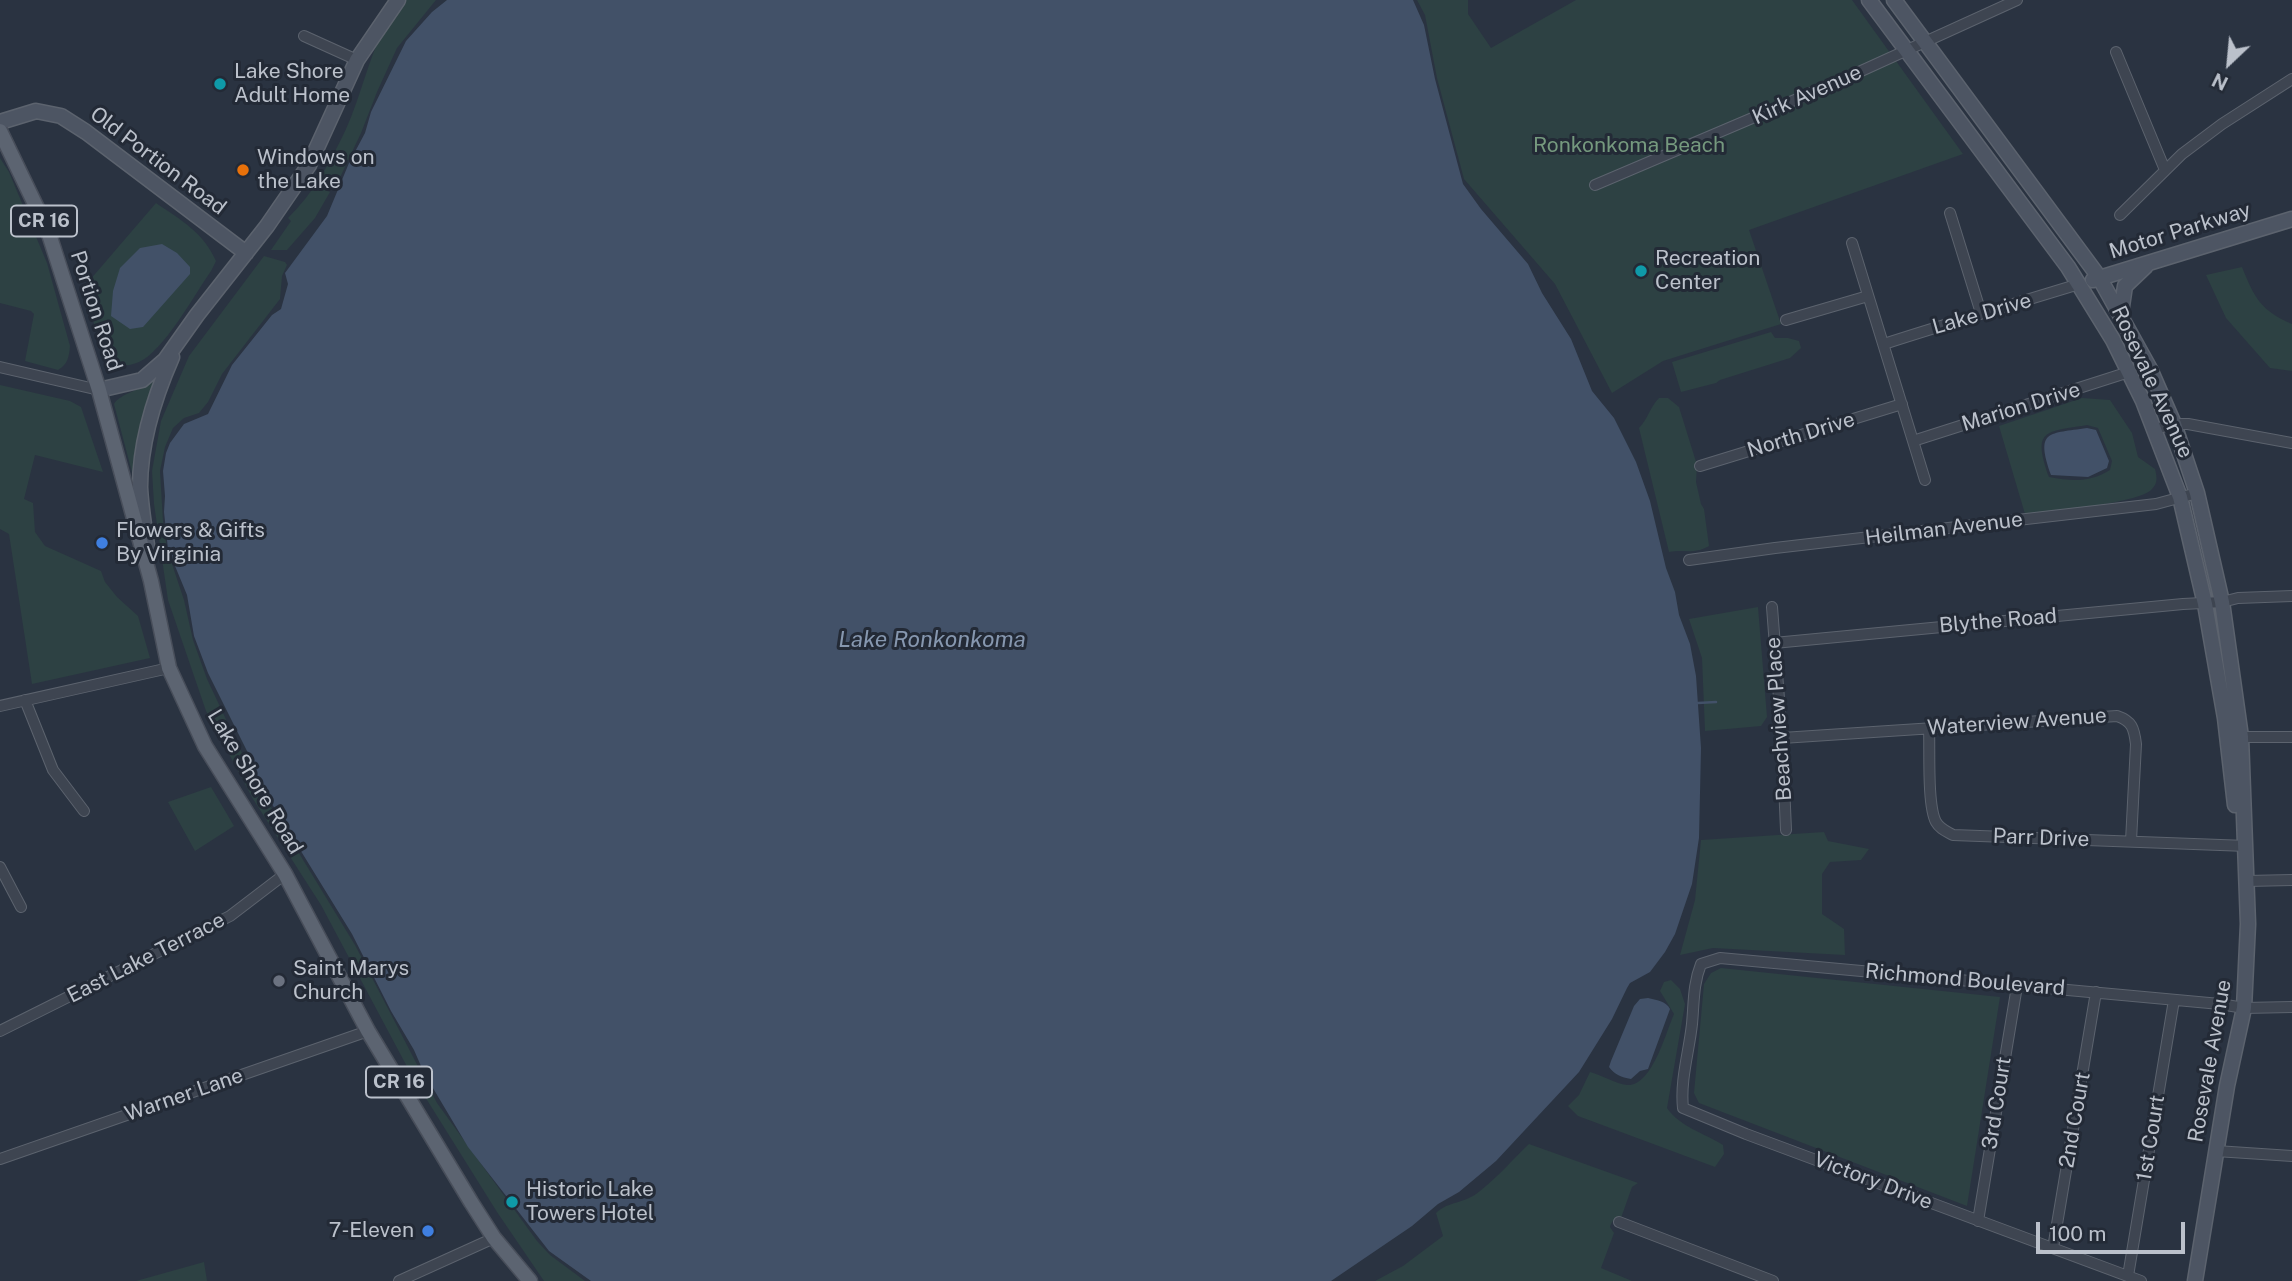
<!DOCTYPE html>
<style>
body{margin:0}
#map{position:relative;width:2292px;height:1281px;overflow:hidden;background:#2a3341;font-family:"Public Sans",sans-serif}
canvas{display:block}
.north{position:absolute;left:2194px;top:28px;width:70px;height:70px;-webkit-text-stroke:5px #232a36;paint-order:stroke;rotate:206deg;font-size:19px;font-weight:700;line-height:28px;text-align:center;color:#bbc1cb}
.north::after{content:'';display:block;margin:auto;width:24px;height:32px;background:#bbc1cb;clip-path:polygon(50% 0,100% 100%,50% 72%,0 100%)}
.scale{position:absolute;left:2036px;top:1222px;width:149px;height:32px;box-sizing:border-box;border:4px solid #bbc1cb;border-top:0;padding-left:9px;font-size:21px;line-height:24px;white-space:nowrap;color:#bbc1cb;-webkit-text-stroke:5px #232a36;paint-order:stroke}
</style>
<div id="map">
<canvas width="2292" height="1281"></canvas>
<div class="north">N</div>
<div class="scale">100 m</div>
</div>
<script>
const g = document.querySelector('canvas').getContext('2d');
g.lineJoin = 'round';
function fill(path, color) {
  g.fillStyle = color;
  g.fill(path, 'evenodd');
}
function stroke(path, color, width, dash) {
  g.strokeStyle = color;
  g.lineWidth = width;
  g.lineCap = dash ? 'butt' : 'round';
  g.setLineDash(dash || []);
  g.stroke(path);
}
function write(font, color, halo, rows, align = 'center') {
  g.font = font + ' "Public Sans",sans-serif';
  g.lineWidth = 6;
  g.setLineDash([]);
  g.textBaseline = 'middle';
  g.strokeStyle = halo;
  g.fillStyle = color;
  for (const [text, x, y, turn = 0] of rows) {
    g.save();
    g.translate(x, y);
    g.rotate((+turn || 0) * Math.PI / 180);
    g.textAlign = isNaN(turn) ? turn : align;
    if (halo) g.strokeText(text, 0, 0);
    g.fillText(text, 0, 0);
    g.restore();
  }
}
fill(new Path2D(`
 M403,0H436L397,48L377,92L361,133L336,186L318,187L330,192L315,218L287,250H271L291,221L288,218C313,194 331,161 346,129C361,96 368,59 385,27C390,18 397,9 403,0Z
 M1417,0H1468V14L1491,48L1576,0H1852L1963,154L1749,230L1781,324L1663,361L1612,393L1555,284L1464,179L1437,78L1425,15Z
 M0,158L9,172L47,263L70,346C69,357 68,364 58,370L25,361L34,314L31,311L0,303Z
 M156,203C181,220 204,233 216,261L211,271C195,294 163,352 139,362C128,367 116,366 106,363L83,288Z
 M264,256L285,262L287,265L282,276L280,299L222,374L208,402L199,413L184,418L173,428L165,447L160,471L163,521L167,549L184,600L193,640L207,679L255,781L355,945L437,1103L537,1241L550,1255L585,1281H544L497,1212L412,1076L321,905L253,799L206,711L168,600L154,504L152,471L161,421L189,356Z
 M2242,267C2254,297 2261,311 2292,324V371L2270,368L2226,318L2206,275Z
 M1771,332L1775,338H1788L1799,341L1801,348L1790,358L1720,380L1716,383L1681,392L1672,362Z
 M156,380L138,495L114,404C119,394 145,388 156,380Z
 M0,385L70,401L81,407L103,472L35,455L24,499L33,503L35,532L45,546L101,571L105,582L117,597L138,616L150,658L32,684L9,534L0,529Z
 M1659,398H1668L1679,407L1697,465L1696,482L1701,504L1704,509L1709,546C1693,555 1685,549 1669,552L1639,428C1648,419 1650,407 1659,398Z
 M2082,398L2110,400L2132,433L2138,457L2155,469C2157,477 2158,483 2152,489C2139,504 2048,511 2025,514L1999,426ZM2087,425L2098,428L2112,461L2110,470C2089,483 2072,481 2049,477C2032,429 2045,432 2087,425Z
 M1758,607L1767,717L1761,726L1705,731L1702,658L1689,619Z
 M211,787L234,826L195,851L168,802Z
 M1824,832L1828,841L1869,849L1861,860L1830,862L1822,874V914L1844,929L1845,955L1713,948L1680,955L1695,900L1701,840Z
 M1721,968L2000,997L1967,1206L1699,1103L1694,1093L1704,984L1711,973Z
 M1671,980L1680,989L1685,1004L1667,1108C1680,1127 1704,1133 1723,1145L1724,1154L1715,1167L1578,1116L1568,1106L1579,1095L1590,1072C1602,1075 1616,1084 1627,1085C1652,1087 1666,1032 1674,1014L1660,991L1664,982Z
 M1529,1144L1638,1183L1632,1187L1621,1218C1615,1218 1612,1220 1610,1227L1614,1233L1601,1268L1632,1281H1375L1403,1266L1443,1236L1436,1213C1448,1201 1465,1204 1480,1191C1498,1177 1513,1159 1529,1144Z
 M204,1262L207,1281H136Z`), '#2d4143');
fill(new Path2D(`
 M447,0H1413L1424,25L1435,79L1463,184L1481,209L1528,264L1542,293L1571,339L1592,391L1614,418L1636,462L1650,501L1666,568L1675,592L1679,615L1690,644L1696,676L1701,748L1699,838L1692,884L1675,934L1665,952L1650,972L1630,983L1627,988L1612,1019L1579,1072L1496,1161L1459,1192L1438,1204L1412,1226L1331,1281H591L549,1251L468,1147L424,1073L414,1050L391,1011L352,934L267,796L255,778L253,763L208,673L194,636L187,595L168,549L164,512L165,496L163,471L166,453L170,443L184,424L208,414L232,365L272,315L281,309L288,284L285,273L327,216L349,163L365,133L371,112L406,41L432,12Z
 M162,244L177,253L190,267V274L143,327L130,329L111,316L113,291L120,268L140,248Z
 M2087,428L2096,430L2109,461L2107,468L2088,477L2051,475C2035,429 2049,434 2087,428Z
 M1648,998C1656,1000 1666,1001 1670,1009L1648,1069L1640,1071L1631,1079C1621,1077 1615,1075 1609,1067L1611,1061L1634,1006L1640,999Z`), '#425168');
stroke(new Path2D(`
 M1698,703L1716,702`), '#425168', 2.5);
const street = new Path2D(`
 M304,36L357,60
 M2116,52L2165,170
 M1595,185L1837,82L2017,0
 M1950,213L1981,313
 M2120,215L2182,154L2222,124L2292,79
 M1852,243L1925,480
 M1786,320L1868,296
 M1884,344C1949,323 2014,304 2079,284
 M0,367L99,390
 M2155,429L2174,424H2188L2292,443
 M1913,441L2129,372
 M1700,466L1902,404
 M1689,560L1775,548L2156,504L2197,493
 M1772,607L1782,738L1786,830
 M1774,643L2183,604L2222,602L2238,598L2292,596
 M25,700L53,770L84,811
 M0,706L169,668
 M1929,728C1930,749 1927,805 1936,822C1940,829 1946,831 1953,835L2247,846
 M2241,737H2292
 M1782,738L2117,716C2132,721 2134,728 2136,744L2131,841
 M0,867L21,907
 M2247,881L2292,880
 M0,1031L230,916L285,874
 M2216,1151L2292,1156
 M0,1159L368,1031
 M1978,1221L2017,986
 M1619,1222L1773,1281
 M2053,1248L2096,992
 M2128,1276L2174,1000
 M399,1281L494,1238
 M2141,1281L1746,1134L1683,1108C1680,1080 1689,1052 1692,1024C1694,1003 1693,984 1701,964L1720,958L2220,1004L2244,1008L2292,1007`);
const secondary = new Path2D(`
 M1869,0L2068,267L2113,340L2143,401L2180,497L2205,604L2225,718L2235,805
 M1894,0L2099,277L2150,369L2174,424L2197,493L2222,602L2241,737L2248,924L2244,1008L2227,1086L2195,1281
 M0,122L36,111L61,116L86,132L246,253
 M2093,280L2292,219
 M2121,313L2125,286L2146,266
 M99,390L142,380L165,360L197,315L267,226L309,165L357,60L398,0
 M148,552C145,531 141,509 140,487C140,442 154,398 172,357`);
const primary = new Path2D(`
 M0,131L48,231L99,390L151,581L169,668L205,746L285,874L368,1031L471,1202L494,1238L530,1281`);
stroke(street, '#5c636e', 12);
stroke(secondary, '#5c636e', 17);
stroke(primary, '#484e5a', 17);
stroke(street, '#3e4551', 10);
stroke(secondary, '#4d5563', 14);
stroke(primary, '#5c6471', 14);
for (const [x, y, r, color] of [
 [220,84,7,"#0f9aa8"],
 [243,170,7,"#e8710a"],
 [1641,271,7,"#0f9aa8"],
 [102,543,7,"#3f7fe0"],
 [279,981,7,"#6b7280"],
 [512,1202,7,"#0f9aa8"],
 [428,1231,7,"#3f7fe0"]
]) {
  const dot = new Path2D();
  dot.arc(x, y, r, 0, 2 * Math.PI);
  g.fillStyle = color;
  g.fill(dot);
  stroke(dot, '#232a36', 2.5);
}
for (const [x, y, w] of [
 [44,221,66],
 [399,1082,66]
]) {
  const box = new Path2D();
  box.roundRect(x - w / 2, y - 15.5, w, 31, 5);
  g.fillStyle = '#232a36';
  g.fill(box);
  stroke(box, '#bbc1cb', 2);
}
write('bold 19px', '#bbc1cb', null, [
 ["CR 16",44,221],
 ["CR 16",399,1082]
]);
write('21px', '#bbc1cb', '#232a36', [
 ["Lake Shore",234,72],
 ["Adult Home",234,96],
 ["Windows on",257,158],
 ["the Lake",257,182],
 ["Recreation",1655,259],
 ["Center",1655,283],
 ["Flowers & Gifts",116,531],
 ["By Virginia",116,555],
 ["Saint Marys",293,969],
 ["Church",293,993],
 ["Historic Lake",526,1190],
 ["Towers Hotel",526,1214],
 ["7-Eleven",414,1231,"right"]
], 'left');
write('21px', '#bbc1cb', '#232a36', [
 ["Kirk Avenue",1807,95,-24],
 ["Old Portion Road",158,161,37],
 ["Motor Parkway",2180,231,-17],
 ["Portion Road",96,311,72],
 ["Lake Drive",1982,314,-16],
 ["Rosevale Avenue",2152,382,65],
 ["Marion Drive",2021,407,-17],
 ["North Drive",1801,435,-17],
 ["Heilman Avenue",1944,529,-7],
 ["Blythe Road",1998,621,-5],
 ["Beachview Place",1779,719,-94],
 ["Waterview Avenue",2017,722,-4],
 ["Lake Shore Road",255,782,59],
 ["Parr Drive",2041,838,2],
 ["East Lake Terrace",146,958,-27],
 ["Richmond Boulevard",1965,980,5],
 ["Rosevale Avenue",2210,1061,-80],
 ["Warner Lane",184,1095,-19],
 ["3rd Court",1997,1103,-81],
 ["2nd Court",2075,1120,-80],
 ["1st Court",2151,1138,-81],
 ["Victory Drive",1873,1181,21]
]);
write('21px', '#75997e', '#232a36', [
 ["Ronkonkoma Beach",1629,146]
]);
write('italic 23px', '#8697af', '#232a36', [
 ["Lake Ronkonkoma",932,640]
]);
</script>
